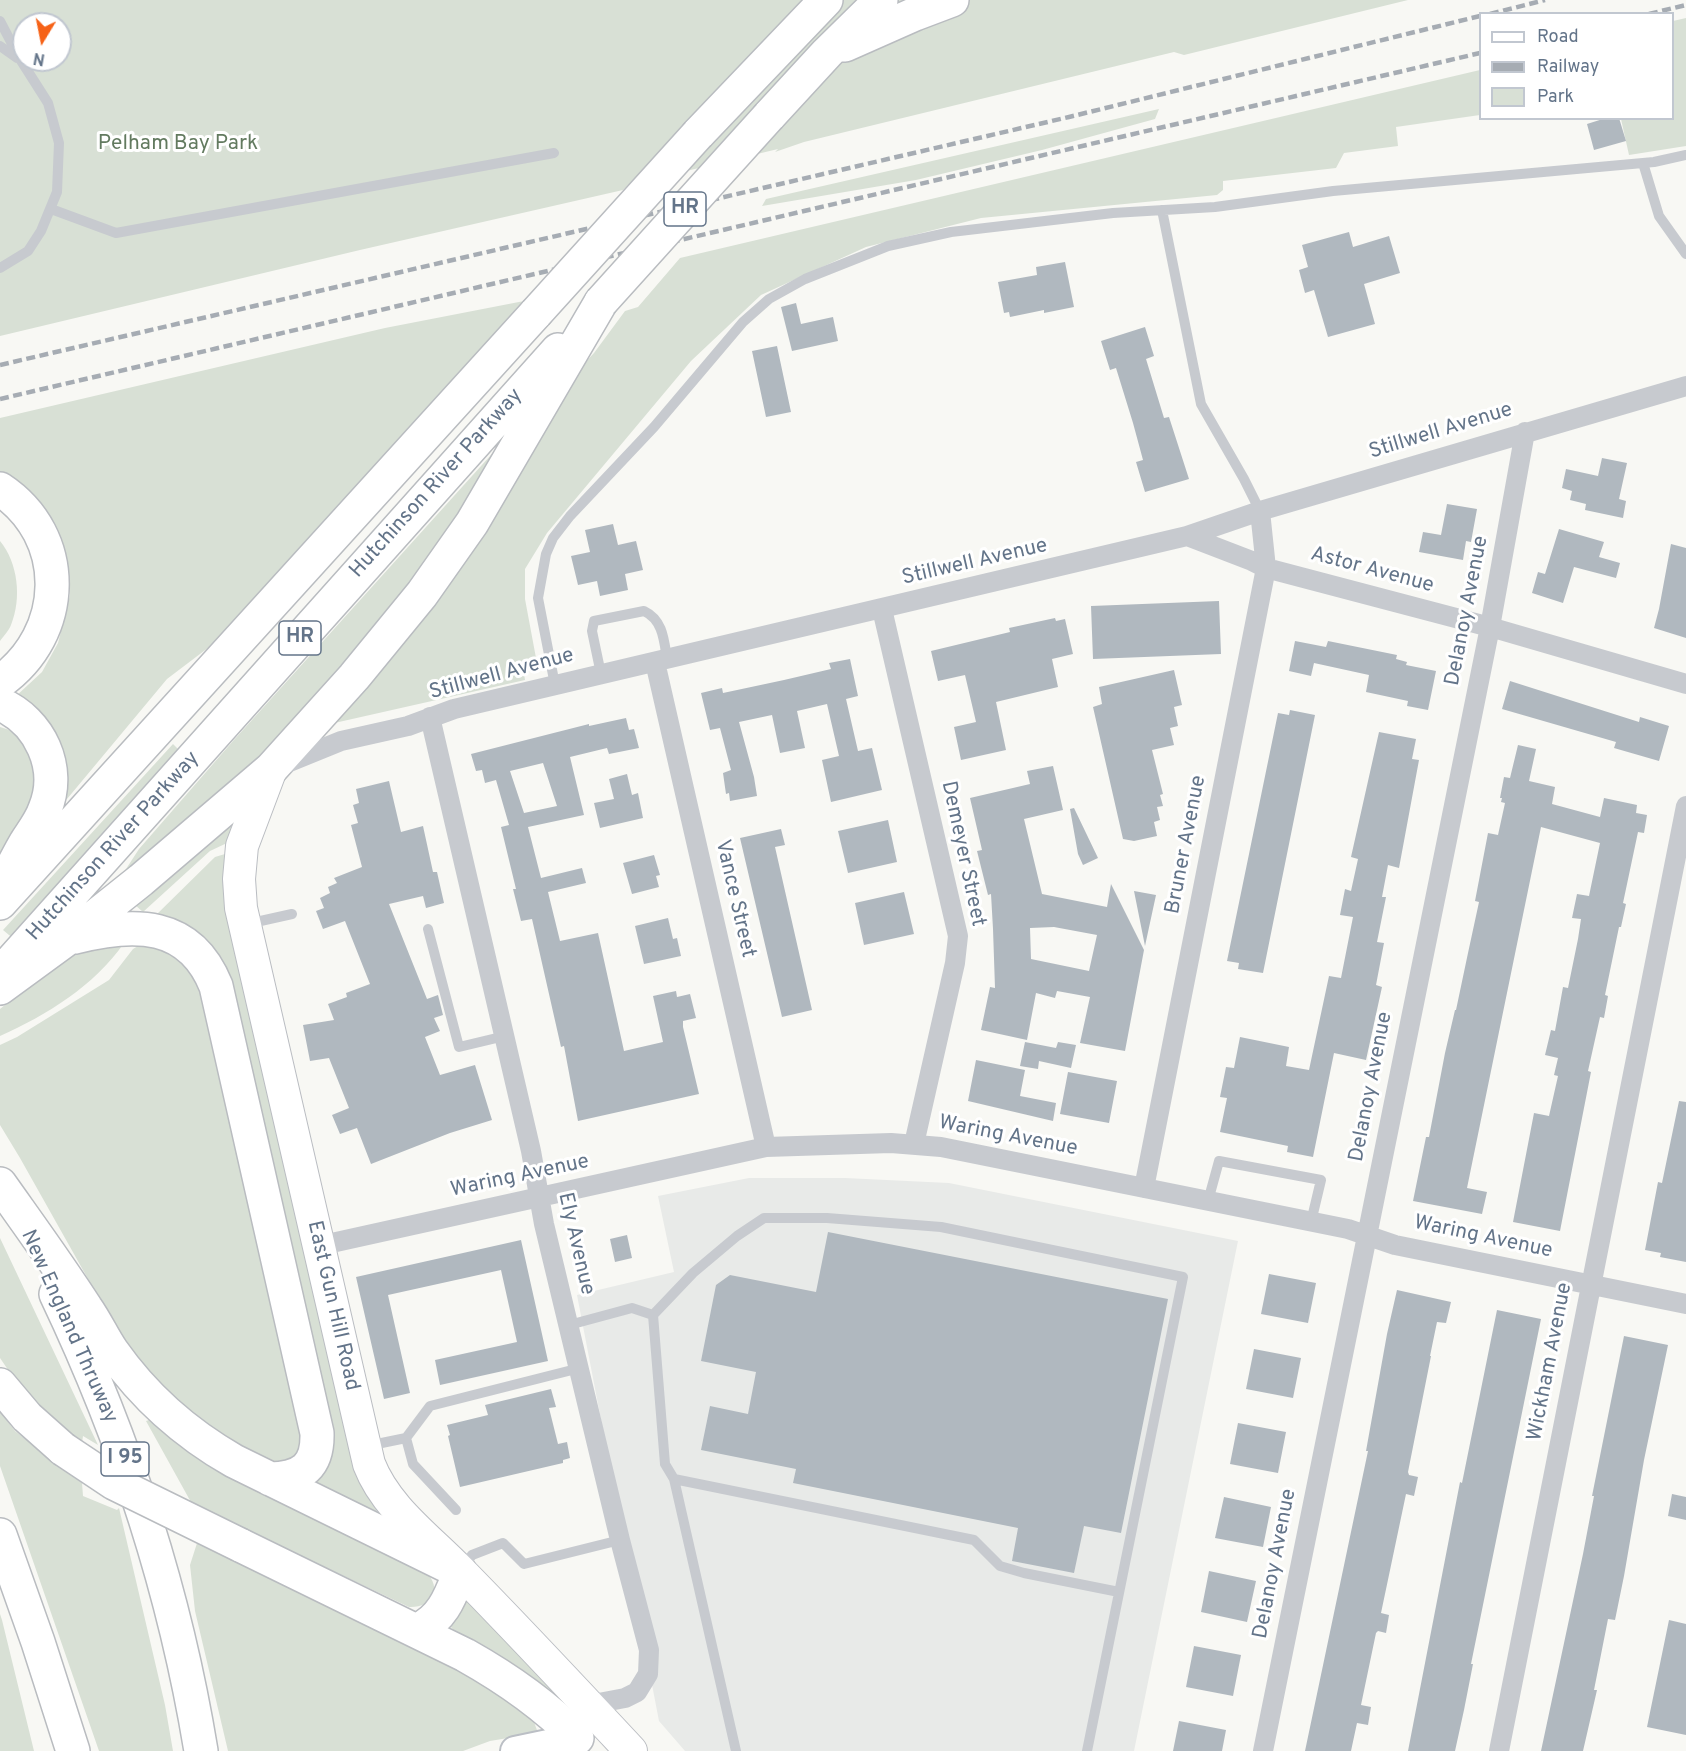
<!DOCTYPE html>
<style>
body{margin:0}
#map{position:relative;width:1686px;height:1751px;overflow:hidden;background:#f8f8f4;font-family:Overpass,sans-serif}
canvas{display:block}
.legend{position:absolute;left:1479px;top:12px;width:195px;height:108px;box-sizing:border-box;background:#fff;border:2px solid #c1c7d0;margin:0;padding:8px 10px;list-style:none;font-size:18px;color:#637489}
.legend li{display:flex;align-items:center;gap:12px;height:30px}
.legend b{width:30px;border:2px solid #c1c7d0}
.north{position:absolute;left:12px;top:12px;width:60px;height:60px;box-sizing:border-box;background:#fff;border:2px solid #c1c7d0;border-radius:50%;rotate:190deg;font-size:16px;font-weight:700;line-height:24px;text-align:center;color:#637489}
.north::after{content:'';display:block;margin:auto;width:21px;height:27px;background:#f66217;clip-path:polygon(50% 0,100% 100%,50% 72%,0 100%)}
</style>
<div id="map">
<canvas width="1686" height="1751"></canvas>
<ul class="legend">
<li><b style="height:8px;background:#fff"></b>Road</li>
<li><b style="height:8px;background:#a6acb3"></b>Railway</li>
<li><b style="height:16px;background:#d8e0d5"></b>Park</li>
</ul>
<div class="north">N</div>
</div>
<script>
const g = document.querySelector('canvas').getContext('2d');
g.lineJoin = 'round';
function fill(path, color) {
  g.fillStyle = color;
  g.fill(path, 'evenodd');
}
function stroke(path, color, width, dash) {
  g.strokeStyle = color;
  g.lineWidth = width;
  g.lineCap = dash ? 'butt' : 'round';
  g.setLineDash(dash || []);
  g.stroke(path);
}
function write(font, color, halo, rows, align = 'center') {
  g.font = font + ' Overpass,sans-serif';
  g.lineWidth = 6;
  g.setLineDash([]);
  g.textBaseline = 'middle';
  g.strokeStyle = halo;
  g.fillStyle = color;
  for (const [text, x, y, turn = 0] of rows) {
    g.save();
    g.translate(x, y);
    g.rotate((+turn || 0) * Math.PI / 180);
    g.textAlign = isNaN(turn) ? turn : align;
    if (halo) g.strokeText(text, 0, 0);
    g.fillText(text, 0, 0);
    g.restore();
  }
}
fill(new Path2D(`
 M749,1178H845L949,1183L1238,1241L1134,1751H685L659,1721L577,1295L674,1272L658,1196Z`), '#e8eae8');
fill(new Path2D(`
 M0,0H1408L1184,55L1174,52L804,142L775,152L778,149L628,185L623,190L360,250L0,336ZM24,24H60V60H24Z
 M1686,18V146L1629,155L1621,119L1672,118L1673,21Z
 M1480,70V115L1396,127L1398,146L1344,153L1336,168L1223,181V190L1217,195L981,218L866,247L761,295L691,361L547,533L525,569V599L536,658L534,670L524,673L525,680L330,724L562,387L594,353L625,311L638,307L680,258Z
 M1159,109L1155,119L1042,150L916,180L762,206L766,199Z
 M524,301L229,632L167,679L67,799L66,770L15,697L42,672L58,643L70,595L66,558L46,512L8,476L0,474V418L385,328Z
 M527,415L501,466L309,714L115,886L139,849L233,741Z
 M0,541C18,563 22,598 11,625C9,630 4,636 0,641Z
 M0,727L19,733L34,757L38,790L0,862Z
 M173,744L181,752L15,940L3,930Z
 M225,824L232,827L227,843L210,851L143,912L135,905Z
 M225,854V903L364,1489L379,1514L318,1485L316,1481L324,1471L216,959L195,929L155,916L215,857Z
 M99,943H124C94,986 47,1015 0,1036V1009L57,963Z
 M143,943L169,952L198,980L304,1447L298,1461L283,1465L257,1457L177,1408L133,1359L20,1158L0,1125V1045L17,1037L109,980L133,949Z
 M0,1238L98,1445L83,1436L82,1443L58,1425L19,1386L0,1358Z
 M0,1411L15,1431L82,1483L83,1496L117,1510L119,1508L165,1705L173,1751H99L0,1466Z
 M149,1420L197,1452L426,1572C443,1589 432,1608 409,1607L192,1504L146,1421Z
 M198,1540L431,1651L540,1720L534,1722L538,1733L490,1741L463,1751H228L195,1611L190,1565Z
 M465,1598L555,1689L551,1692L476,1643L455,1632L451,1627L452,1621Z
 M0,1614L2,1620L34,1751H0Z`), '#d8e0d5');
fill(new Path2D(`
 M1606,118H1619L1626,141L1594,150L1587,124Z
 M1349,232L1353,247L1389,236L1400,273L1364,284L1375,324L1328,337L1314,290L1305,293L1299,270L1308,267L1302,245Z
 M1065,262L1074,307L1044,313V310L1010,317L1009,312L1004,313L998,282L1037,275L1036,267Z
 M796,303L801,324L833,317L838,341L792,351L781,307Z
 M1145,327L1154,356L1146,359L1164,418L1169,417L1189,479L1145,492L1136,462L1143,460L1133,423L1116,368L1110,370L1101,341Z
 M777,346L791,412L766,417L752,351Z
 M1602,458L1627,463L1619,499L1626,501L1623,518L1585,510L1586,504L1570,500L1572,491L1562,488L1566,469L1598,476Z
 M1447,504L1477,509L1471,542L1466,541L1463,560L1419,552L1423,532L1441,535Z
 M613,524L618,545L636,541L643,570L625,574L628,590L600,596L597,581L578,585L571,556L590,552L585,530Z
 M1559,529L1604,542L1599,557L1620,563L1616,578L1574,567L1563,603L1532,593L1538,572L1545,574Z
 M1671,544L1686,548V638L1654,628L1659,609Z
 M1219,601L1221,654L1093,659L1091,606Z
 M1055,618L1056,621L1065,619L1073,654L1052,659L1058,687L996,702L1006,750L961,760L954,727L976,722L965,675L938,681L931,651L1010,632L1009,628Z
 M1295,641L1326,647L1328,641L1397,655L1396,659L1407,662L1406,665L1436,671L1428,710L1407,706L1408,701L1366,692L1369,675L1314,663L1311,676L1289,671Z
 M850,659L858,696L846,699L858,751L872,748L882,790L831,802L822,760L839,756L827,704L797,711L805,748L780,753L772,715L739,722L754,777L757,796L730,801L729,793L726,794L723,773L731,770L720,728L710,730L701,693L722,688L723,693L784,680L831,669L829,663Z
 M1174,670L1182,705L1174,707L1178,726L1170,728L1174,745L1152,750L1163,794L1160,795L1163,806L1157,807L1160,820L1154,822L1157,836L1134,841L1123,839L1093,707L1102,704L1099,687Z
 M1510,681L1639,722L1640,717L1669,726L1659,761L1614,748L1616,742L1502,709Z
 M1290,710L1315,715L1263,973L1238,969L1239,963L1227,961L1278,713L1289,715Z
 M626,718L629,730L634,729L639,748L609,754L607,748L570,757L584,815L528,827L541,878L582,868L586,883L548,892L560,941L598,933L624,1051L663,1042L653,996L676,991L677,997L690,994L696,1018L683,1021V1027L699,1094L578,1121L564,1046L561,1047L532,919L521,921L513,889H516L501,827L509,825L496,780L485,783L482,770L476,771L471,754L589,724V726ZM543,763L557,806L524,813L510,771Z
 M1379,732L1416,739L1412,759L1419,760L1399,868L1388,865L1382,897H1386L1377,942L1384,943L1376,985L1382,987L1366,1060L1334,1053L1313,1157L1287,1152L1288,1146L1220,1132L1227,1098L1220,1097L1226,1067L1234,1068L1240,1037L1289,1047L1286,1066L1309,1070L1329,976L1341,978L1353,917L1340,915L1345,889L1351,891L1358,859L1351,857Z
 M1518,745L1536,749L1529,781L1555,787L1552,804L1600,817L1604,798L1637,805L1636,813L1647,815L1644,833L1638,832L1623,903L1626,904L1621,927H1619L1605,995L1608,996L1604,1018L1600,1017L1588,1071L1591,1072L1560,1231L1513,1222L1534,1113L1549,1116L1558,1076L1554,1075L1558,1058L1545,1055L1551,1030L1555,1031L1563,987L1568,988L1578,939L1581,919L1572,918L1577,894L1589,896L1600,843L1541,827L1467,1188L1487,1192L1482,1214L1413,1201L1426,1137H1429L1445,1053L1455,1010H1456L1468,953L1479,902L1475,901L1488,833L1498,835L1505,803L1501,802L1502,798H1500L1504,777L1510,778Z
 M1053,766L1063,810L1024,819L1042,894L1107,907L1111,884L1144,950L1125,1051L1080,1043L1090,997L1057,991L1055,998L1036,993L1027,1040L981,1030L990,987L995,988L993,929L991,894L988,895L977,851L982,850L970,798L1030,784L1027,771ZM1054,927L1097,935L1089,971L1031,959L1030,928Z
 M627,774L632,795L638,793L643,818L600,828L594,803L614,799L609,779Z
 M389,781L401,832L423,826L433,872H437L444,903L426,908L423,896L389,904L427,999L438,995L443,1015L434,1018L440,1031L425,1037L440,1075L475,1065L492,1120L450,1133L371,1164L357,1128L340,1134L332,1115L349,1108L329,1058L310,1061L303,1025L334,1020L328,1004L347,997L346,993L370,984L345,921L323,929L316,911L324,908L320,898L330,893L328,887L337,883L334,878L362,867L351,825L358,823L353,805L359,803L356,789Z
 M1074,808L1098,858L1083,865L1078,854L1070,809Z
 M888,820L897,862L848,873L838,831Z
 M781,829L785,845L775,847L812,1010L782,1017L740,838Z
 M654,855L660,875L656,876L659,887L632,894L623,863Z
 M1134,891L1156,895L1145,946Z
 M904,892L914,934L864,945L855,903Z
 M668,918L673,939L677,938L681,956L644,964L635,926Z
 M1025,1042L1056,1048L1058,1042L1076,1045L1071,1068L1039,1061L1038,1069L1020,1066Z
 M976,1060L1025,1070L1020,1096L1056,1103L1053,1121L968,1101Z
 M1068,1072L1117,1081L1109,1123L1060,1114Z
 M1679,1101L1686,1102V1262L1660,1257L1661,1253L1645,1250L1658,1182L1662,1183Z
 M828,1232L1168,1299L1121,1533L1084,1526L1074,1573L1012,1561L1018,1528L793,1483L796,1469L701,1450L710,1406L748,1414L756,1372L701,1361L716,1285L730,1275L816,1292Z
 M627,1235L632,1258L615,1262L610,1239Z
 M521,1240L548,1361L440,1385L435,1360L517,1342L501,1270L388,1295L410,1393L384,1399L356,1277Z
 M1269,1274L1316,1283L1308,1323L1261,1314Z
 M1397,1290L1451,1302L1446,1323L1437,1322L1430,1356H1431L1408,1472L1409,1475L1418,1477L1414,1496L1406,1494L1381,1613L1389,1615L1386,1633L1378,1631L1376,1633L1361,1705L1371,1707L1368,1725L1357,1723L1351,1751H1305L1368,1451H1366L1387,1334Z
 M1497,1310L1541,1319L1471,1664H1473L1464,1710L1455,1751H1408L1460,1482L1462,1483Z
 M1624,1336L1668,1345L1644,1460L1624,1576L1615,1620L1608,1619L1594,1690H1597L1583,1751H1541L1583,1554L1594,1496H1592Z
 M1254,1349L1301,1358L1293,1398L1246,1389Z
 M551,1389L556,1407L549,1408L558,1444L567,1442L570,1458L563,1460V1463L460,1487L448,1436L450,1435L447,1425L488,1415L485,1405Z
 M1238,1423L1286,1432L1278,1473L1230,1464Z
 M1672,1494L1686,1497V1520L1668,1516Z
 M1224,1497L1271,1507L1263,1547L1215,1538Z
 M1209,1571L1256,1581L1247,1622L1201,1612Z
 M1669,1620L1686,1624V1735L1647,1727Z
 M1194,1646L1241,1655L1233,1696L1186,1687Z
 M1179,1721L1226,1730L1222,1751H1173Z`), '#b0b8bf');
const secondary = new Path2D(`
 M515,1751L577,1738`);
const primary = new Path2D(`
 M271,769L242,846L239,879L241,908L369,1464C386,1508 428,1538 460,1571C518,1630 575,1691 631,1751`);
const highway = new Path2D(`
 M845,45L915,14L952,0
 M769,116L827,53L881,0
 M698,134L826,0
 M0,489C71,536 68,634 0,682
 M0,704C40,721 62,768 45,809C41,821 33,831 26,842C20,852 14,864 8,875
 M0,903L536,313
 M75,937C134,922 190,921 216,986L317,1433C318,1467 302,1478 270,1479
 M8,965L558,350
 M0,988L67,939L141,880L271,769L354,677L422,594L472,523L601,302
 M0,1184C29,1225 59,1266 86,1308C96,1322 103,1338 112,1351C145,1398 185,1433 234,1461L460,1572C450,1597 443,1618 418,1630
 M56,1294C125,1439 175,1592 201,1751
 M0,1385L27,1417L63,1449
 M0,1535L38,1642L73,1751
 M240,1545L465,1655C506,1678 544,1704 577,1738`);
stroke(secondary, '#bbbfc5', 32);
stroke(primary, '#babdc2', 34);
stroke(highway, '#b9bcc0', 36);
stroke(new Path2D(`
 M0,21L20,59L48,103L59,143L57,192L41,231L28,251L0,268
 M0,46L17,58
 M1643,163L1659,216L1686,254
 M51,209L116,233L554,153
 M1162,210L1201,404L1244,479L1260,511
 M601,674L592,631L594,621L644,611C663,620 664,640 667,659
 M555,685L538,598L546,554L553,538L570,516L654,427L743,322L769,299L805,279L888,246L951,232L1113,213L1215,207L1333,191L1654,162L1686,155
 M247,924L292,914
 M428,929L459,1047L505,1036
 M1208,1201L1219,1161L1321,1180L1311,1222
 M569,1325L632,1308L653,1315
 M406,1438L430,1406L580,1368
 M367,1446L406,1438L413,1464L456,1510
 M674,1479L974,1540L1000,1566L1024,1573L1119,1592
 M462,1569L472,1555L503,1543L524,1564L620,1540
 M736,1751L674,1479L665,1464L653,1315L693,1273L737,1236L764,1218H827L941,1227L1183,1277L1087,1751`), '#c7cacf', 10);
stroke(new Path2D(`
 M1187,536L1252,561L1266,568L1490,627L1686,684
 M882,609L958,936L955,963L914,1144
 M655,662L766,1147
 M430,717L531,1151L544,1224L620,1540L649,1650L648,1674L637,1692L625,1698L588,1705
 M282,765L341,741L408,726L454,709L1187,536L1260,511L1686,386
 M1144,1188L1266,568L1260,511
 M318,1246L766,1147L891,1143L941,1147L1348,1229L1395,1245L1686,1304
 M1263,1751L1490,627L1525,432
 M1499,1751L1686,806`), '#c7cacf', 20);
stroke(secondary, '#fff', 28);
stroke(primary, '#fff', 32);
stroke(highway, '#fff', 33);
stroke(new Path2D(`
 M1490,14L1545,0
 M1649,14L1686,5
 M0,365L1069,117L1480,16
 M0,399L1480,53`), '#a6acb3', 4.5, [9, 4.5]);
const highwayBridge = new Path2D(`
 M601,302L769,116
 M536,313L698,134
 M63,1449L114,1483L240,1545`);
stroke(highwayBridge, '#b9bcc0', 36, []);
stroke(highwayBridge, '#fff', 33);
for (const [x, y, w] of [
 [685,209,42],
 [300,638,42],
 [125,1459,48]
]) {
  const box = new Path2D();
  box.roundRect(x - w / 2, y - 17, w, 34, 4.5);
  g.fillStyle = '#fff';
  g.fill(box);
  stroke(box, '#637489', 1.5);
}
write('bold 20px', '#637489', null, [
 ["HR",685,209],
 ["HR",300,638],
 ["I 95",125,1459]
]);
write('21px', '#627a5f', '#fff', [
 ["Pelham Bay Park",178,145]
]);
write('21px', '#637489', '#fff', [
 ["Stillwell Avenue",1441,432,-17],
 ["Hutchinson River Parkway",437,484,-48],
 ["Stillwell Avenue",975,563,-13],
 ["Astor Avenue",1372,571,15],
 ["Delanoy Avenue",1468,611,-79],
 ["Stillwell Avenue",502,675,-15],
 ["Bruner Avenue",1187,845,-79],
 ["Hutchinson River Parkway",114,847,-48],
 ["Demeyer Street",962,854,78],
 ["Vance Street",734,899,77],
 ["Delanoy Avenue",1372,1087,-79],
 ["Waring Avenue",1008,1137,11],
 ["Waring Avenue",520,1177,-12],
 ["Waring Avenue",1483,1238,12],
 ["Ely Avenue",575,1244,77],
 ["East Gun Hill Road",332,1306,77],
 ["New England Thruway",68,1327,66],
 ["Wickham Avenue",1551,1362,-79],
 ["Delanoy Avenue",1276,1564,-79]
]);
</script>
